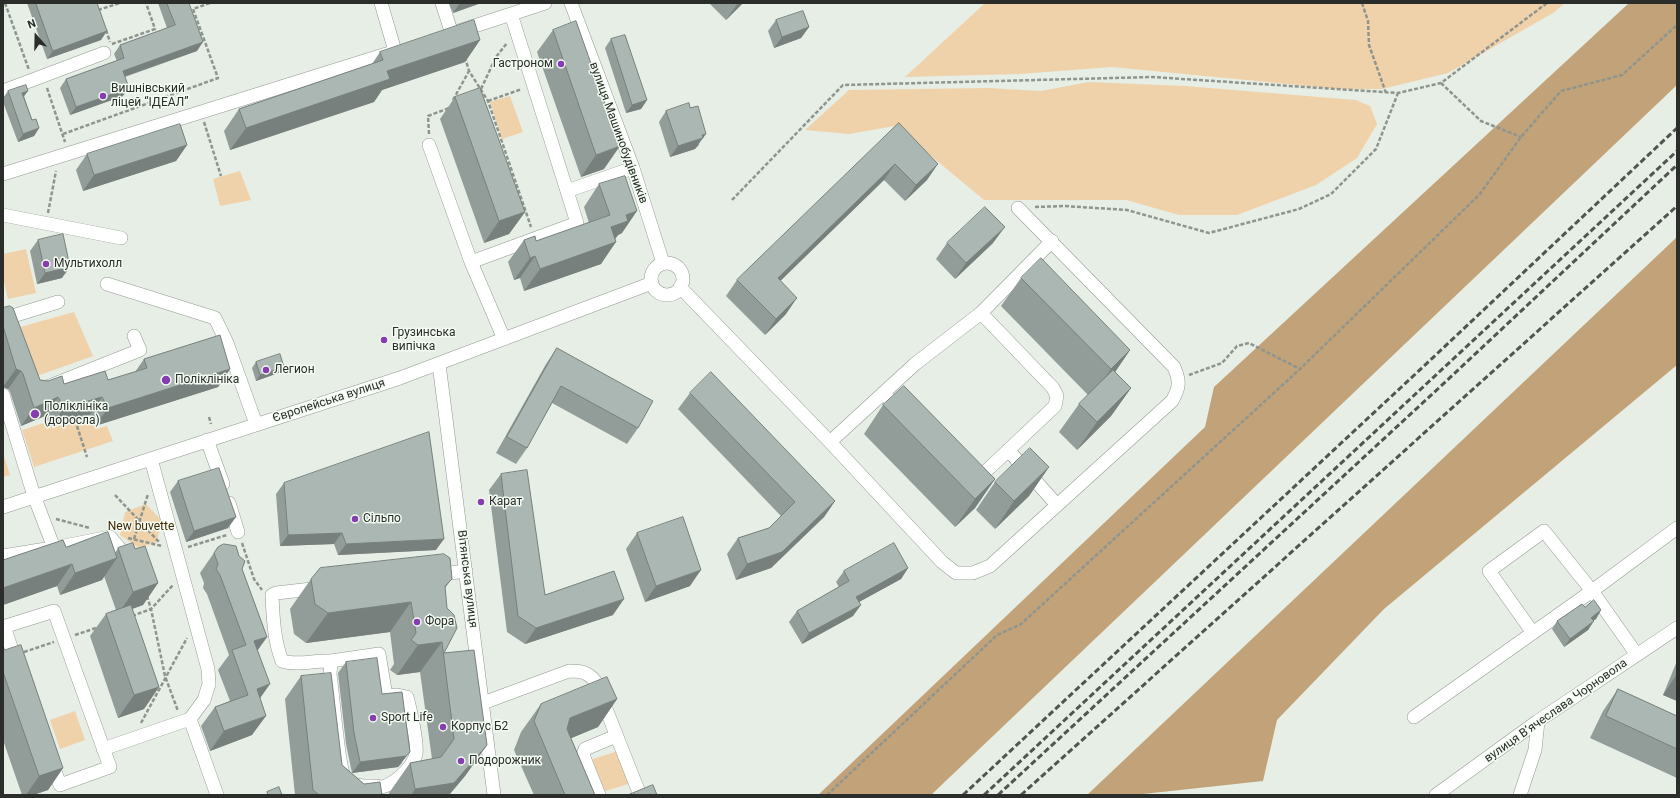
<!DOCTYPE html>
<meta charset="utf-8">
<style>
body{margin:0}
#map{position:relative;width:1680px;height:798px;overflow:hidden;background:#e6eee5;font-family:Roboto,sans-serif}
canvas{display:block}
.frame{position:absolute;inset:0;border:4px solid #2a2d2a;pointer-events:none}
.north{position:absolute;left:16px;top:16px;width:40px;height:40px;-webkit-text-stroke:3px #f3fbf2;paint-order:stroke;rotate:340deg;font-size:11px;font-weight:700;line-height:16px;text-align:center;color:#2a2d2a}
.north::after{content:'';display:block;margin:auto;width:14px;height:18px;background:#2a2d2a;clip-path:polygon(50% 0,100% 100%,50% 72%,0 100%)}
</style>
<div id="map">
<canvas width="1680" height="798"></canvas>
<div class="frame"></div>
<div class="north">N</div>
</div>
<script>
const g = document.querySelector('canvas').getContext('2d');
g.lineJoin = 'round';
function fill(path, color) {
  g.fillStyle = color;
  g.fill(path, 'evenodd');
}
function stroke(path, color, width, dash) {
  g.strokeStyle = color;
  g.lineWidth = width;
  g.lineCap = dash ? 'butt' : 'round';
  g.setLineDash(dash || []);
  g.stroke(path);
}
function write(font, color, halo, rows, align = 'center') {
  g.font = font + ' Roboto,sans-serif';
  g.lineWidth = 3;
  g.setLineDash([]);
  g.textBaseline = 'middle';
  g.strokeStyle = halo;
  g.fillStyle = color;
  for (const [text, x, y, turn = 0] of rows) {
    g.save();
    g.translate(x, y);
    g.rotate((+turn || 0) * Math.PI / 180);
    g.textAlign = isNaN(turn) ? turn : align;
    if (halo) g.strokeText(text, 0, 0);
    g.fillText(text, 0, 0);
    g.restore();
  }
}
fill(new Path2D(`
 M985,3H1565L1553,13L1448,73L1382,89H1339L1112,67L1020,74L905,77Z
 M1089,82L1185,86L1356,100L1370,106L1377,124L1357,158L1316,185L1237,215H1179L1126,200H984L895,126L849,134L805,130L849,90L988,88L1041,91Z
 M510,96L523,132L502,139L490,102Z
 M240,171L251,200L220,206L213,179Z
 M26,249L36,293L8,299L3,278V254Z
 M74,312L93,356L34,377L17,328Z
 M92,416L96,429L107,426L113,441L34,467L22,430L50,421L52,428Z
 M3,453L10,475L3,477Z
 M146,504L161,520L157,542L139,548L120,535L125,512Z
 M75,711L85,740L60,749L50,720Z
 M618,751L631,783L606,791C597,784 591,770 593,759Z`), '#f0d2aa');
fill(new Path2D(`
 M1629,3H1677V85L931,795H818L1205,427L1214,387Z
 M1677,237V365L1384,609L1277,720L1263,781L1134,795H1087Z`), '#c2a379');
const minor = new Path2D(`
 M381,3L395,51
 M442,3L452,34
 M571,3L633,168L663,263
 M511,14L567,191
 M459,31L545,3
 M3,91L104,53
 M429,145L471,262L504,339
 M3,174L393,52
 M3,215L121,238
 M471,262L577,223L567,191L633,168
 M651 279a16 16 0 1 1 32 0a16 16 0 1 1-32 0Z
 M107,284L215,318L227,343L256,424
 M680,287L830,442L942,562L956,573H973L990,566L1172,401C1180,387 1180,381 1174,367L1018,208
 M3,319L58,302
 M439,364L494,795
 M47,387L140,350L134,336
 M883,393L902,412
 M3,395L34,496L54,548L110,537L122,551
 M207,440L223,484
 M830,442L915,364L981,313L1052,241
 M1008,450L1057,505
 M973,479L982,475L1055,406L1057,396L1053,388L981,313
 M229,503L238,532
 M3,507L400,378L652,283
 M3,556L46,549
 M434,575L466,571
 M321,588L276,593L272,595C273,617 274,641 282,661C297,666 315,660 331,661
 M3,627L54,611L110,767L60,785L51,760
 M4,627L17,664
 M1533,633L1489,571L1544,531L1592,591L1637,655
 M379,654L386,696L397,695L407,697C410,708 418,744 416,754C413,767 395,784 382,787C379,787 376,786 373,786C363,786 352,787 345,778C338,768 333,692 330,675L331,661Z
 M483,703L569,671C581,671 588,672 595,681L640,795
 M1414,717L1592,591L1677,528
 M190,719L217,795
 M103,749L190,719L204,700L209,684L208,669L151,459
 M599,795L583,755L585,749L616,736
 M1436,795L1538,721L1677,628
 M1520,795L1535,750L1538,721`);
stroke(minor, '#939a92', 14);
stroke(new Path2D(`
 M5,3L29,70
 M1362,3L1368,21L1369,45L1386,93
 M98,10L120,3
 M106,30L110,42
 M112,44L155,29L146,3
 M465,57L469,71L488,101L531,227
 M1441,83L1481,121L1521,137
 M47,88L65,142
 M481,89L496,57L507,43
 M453,100L469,71
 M488,101L522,89
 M204,122L221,176
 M63,134L218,78L193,9L210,3
 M429,134L428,116L449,108
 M732,200L843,85L1152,77L1398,93L1441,83L1547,3
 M1035,207L1064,206L1127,210L1209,233L1299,209L1331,194L1376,149L1398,93
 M48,213L56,171
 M1189,375L1222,363L1237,346L1249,343L1300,369
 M209,417L211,424
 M77,426L87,457
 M115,495L160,543
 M56,519L90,528
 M128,538L162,546
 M134,539L148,494
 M242,543L254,579L262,590
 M188,547L227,535
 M147,596L151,609L165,676L178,711
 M132,616L151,609L173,585
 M75,635L99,627
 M24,652L54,642
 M141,723L187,638
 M827,795L997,635L1021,624L1300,369L1480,194L1521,137L1561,91L1622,75L1677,25`), '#8e948e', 2.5, [4, 2]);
stroke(minor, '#fff', 13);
stroke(new Path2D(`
 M963,795L1424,366L1677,128
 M984,795L1677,151
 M998,795L1441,386L1677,165
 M1021,795L1677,206`), '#515550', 3, [6, 3]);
fill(new Path2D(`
 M27,3H97L101,40L47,59Z
 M158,3H189L197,51L125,77L123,96L70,115L60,88L66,79L117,61L114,54L120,45L167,28Z
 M449,3H481L453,13Z
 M709,3H743L726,20Z
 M776,20L809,27L801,38L774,48L768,31Z
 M553,30L604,169L581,177L537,52Z
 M611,39L647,100L641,109L626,113L605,48Z
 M480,40L465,62L382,90L374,102L230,150L224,131L239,109L372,64L380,52Z
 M8,91L24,96L32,120L39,128L34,136L18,142L3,102V98Z
 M455,97L525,212L509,234L484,243L440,119Z
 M690,108L699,145L695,149L670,157L659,122L666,111Z
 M899,123L927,180L905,201L884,180L780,281L786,314L765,335L726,296L737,280Z
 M187,145L176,161L83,191L76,170L87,154Z
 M599,184L622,233L618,235L615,239L601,264L524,291L520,278L514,280L508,262L524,240L536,241L589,223L584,207Z
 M38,240L62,278L37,284L30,251Z
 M947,243H993L955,279L936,259Z
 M1021,278L1130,350L1115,372L1131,388L1111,416L1077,450L1059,432L1079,404L1088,395L1001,306Z
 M3,308L40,380L64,384L108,380L135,372L144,359L230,369L218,387L95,426L90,415L51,426L45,416L21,426L10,392L8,389L3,387Z
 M557,348L638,428L627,444L552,403L527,448L516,464L496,453L546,364Z
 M256,362L284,367L281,372L256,381L252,368Z
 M690,393L835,501L824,517L771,568L736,580L727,554L738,538L769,528L781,516L678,409Z
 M883,405L995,479L975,508L955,527L864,434Z
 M1049,467L1029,496L995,529L976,510L995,482Z
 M501,474L545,595L613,615L525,644L507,632L489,490Z
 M178,481L228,528L186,542L170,492Z
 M284,483L436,550L338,555L334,544L280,546L276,494Z
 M637,533L690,586L645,602L626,549Z
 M66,547L115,553L118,548L135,549L158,583L143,605L132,609L159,687L144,709L118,718L90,636L106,614L116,610L104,576L102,580L60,595L57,586L3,605V560Z
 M218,547L242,569L267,637L258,650L260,698L252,735L210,751L201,726L215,707L230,701L218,670L229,655L207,594L203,588L204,583L200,573Z
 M908,568L901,579L859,602L853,616L802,644L789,622L797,611L839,587L836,582L844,571Z
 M311,579H452L445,588L444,653L487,745L465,776L449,795H389V793L410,763L432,759L420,672L397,675L390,670L394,664L390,632L306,643L294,634L290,609Z
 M1585,607L1601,610L1596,619L1593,620L1588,630L1564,647L1552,629L1557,621Z
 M3,651L63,768L48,790L33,795H22L3,740Z
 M1677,661V701L1663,695Z
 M346,662L382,694L402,763L398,767L352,773L346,744L338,673Z
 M301,676L342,765L364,784L382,795H295L285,699Z
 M1618,689L1677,716V778L1590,738L1603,711Z
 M617,699L598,727L571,738L595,795H534L514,750L521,732L541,704Z`), '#929d9a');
fill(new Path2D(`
 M460,3H481L453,13Z
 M738,3H743L726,20Z
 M809,27L801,38L774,48L782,37Z
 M107,31L101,40L47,59L53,51Z
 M480,40L465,62L382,90L374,102L230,150L246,128L387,71Z
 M203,42L197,51L117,79L123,71Z
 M129,88L123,96L70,115L76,107Z
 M28,91L22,99V93Z
 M647,100L641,109L626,113L632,105Z
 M39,128L34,136L18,142L23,134Z
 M706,134L695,149L670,157L678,146L702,135Z
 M187,145L176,161L83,191L94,175Z
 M620,146L604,169L581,177L596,155Z
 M895,164L884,180L767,294L778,278Z
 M938,164L927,180L905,201L916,185Z
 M637,211L622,233L618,235L612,243L611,227L626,215Z
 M525,212L509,234L484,243L499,221Z
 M1005,227L993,243L955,279L966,263Z
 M616,242L601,264L524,291L540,269Z
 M535,256L520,278L514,280L530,258Z
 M70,267L62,278L37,284L45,273Z
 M797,298L786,314L765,335L776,319Z
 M1130,350L1111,378L1091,397L1111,369Z
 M284,367L281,372L256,381L260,375Z
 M16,369L21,371L8,389L3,387Z
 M230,369L218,387L95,426L108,408Z
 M1131,388L1111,416L1077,450L1097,422Z
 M58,397L45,416L21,426L34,408Z
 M102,397L90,415L51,426L64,408Z
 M1049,467L1029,496L995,529L1014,501Z
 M995,479L975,508L955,527L975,499Z
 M835,501L824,517L771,568L736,580L747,564Z
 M236,517L228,528L186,542L194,531Z
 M342,533L334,544L280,546L288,535Z
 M444,539L436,550L338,555L346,544Z
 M117,558L102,580L60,595L75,573Z
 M72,564L57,586L3,605V588Z
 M908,568L901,579L848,608L856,597Z
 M701,570L690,586L645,602L656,586Z
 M158,583L143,605L118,614L133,592Z
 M624,599L613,615L525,644L536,628Z
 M411,602L390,632L306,643L328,613Z
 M861,605L853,616L802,644L809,633Z
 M1601,610L1596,619L1586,626L1591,618Z
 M1594,621L1588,630L1564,647L1570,639Z
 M267,637L253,656L254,641Z
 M442,642L420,672L397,675L418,645Z
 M1677,674V701L1663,695Z
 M270,684L256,704L257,689Z
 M159,687L144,709L118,718L134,695Z
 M617,699L598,727L550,747L570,718Z
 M266,716L252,735L210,751L224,731Z
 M487,745L465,776L449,795H411L415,789Z
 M410,752L398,767L352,773L360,762Z
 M63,768L48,790L33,795H26L39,776Z`), '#77807d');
const building = new Path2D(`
 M36,3H97L107,31L53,51Z
 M167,3H189L203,42L123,71L129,88L76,107L66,79L124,58L120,45L175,25Z
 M803,11L809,27L782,37L776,20Z
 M474,20L480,40L387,71L390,79L246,128L239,109L383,60L380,52Z
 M576,21L620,146L596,155L553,30Z
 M625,35L647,100L632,105L611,39Z
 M26,85L28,91L22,93L32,120L36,119L39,128L23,134L8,91Z
 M480,88L525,212L499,221L455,97Z
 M689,103L690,108L698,106L706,134L702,135L703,138L678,146L666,111Z
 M899,123L938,164L916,185L895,164L778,278L797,298L776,319L737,280Z
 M180,124L187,145L94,175L87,154Z
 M625,176L637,211L626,215L628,221L611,227L616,242L540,269L535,256L530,258L524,240L535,236L536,241L610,215L599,184Z
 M985,207L1005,227L966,263L947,243Z
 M63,234L70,267L45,273L38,240Z
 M1041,258L1130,350L1111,369L1021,278Z
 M10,306L13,308L40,380L48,381L62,376L64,384L105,371L108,380L147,368L144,359L220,335L230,369L108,408L102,397L64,408L58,397L34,408L23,374L21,371L16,369L3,326V308Z
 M557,348L653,401L638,428L561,386L527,448L507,437Z
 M280,354L284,367L260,375L256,362Z
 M1113,370L1131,388L1097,422L1079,404Z
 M711,372L835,501L782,552L747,564L738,538L769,528L795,502L690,393Z
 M904,386L995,479L975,499L883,405Z
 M429,432L444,539L346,544L342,533L288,535L284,483Z
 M1030,448L1049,467L1014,501L995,482Z
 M219,468L236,517L194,531L178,481Z
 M527,470L545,595L614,571L624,599L536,628L518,616L501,474Z
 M683,517L701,570L656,586L637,533Z
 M108,532L117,558L75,573L72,564L3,588V560L63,540L66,547Z
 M133,543L135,549L145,546L158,583L133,592L118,548Z
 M894,543L908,568L856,597L861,605L809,633L797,611L849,581L844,571Z
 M224,544L236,546L239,556L245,561L242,569L267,637L254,641L270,684L257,689L266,716L224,731L215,707L248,695L232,650L246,645L220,575L216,569L218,564L214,553L218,547Z
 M444,554L450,558L452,579L445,586L447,608L454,615L457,628L444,653L474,650L487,745L454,783L415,789L410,763L441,757L454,739L442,642L418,645L411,640L416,633L411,602L328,613L315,604L311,579L320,568Z
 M1594,600L1601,610L1591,618L1594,621L1570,639L1557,621L1582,604L1585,607Z
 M131,605L159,687L134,695L106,614Z
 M21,645L63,768L39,776L3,672V651Z
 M377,658L382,694L402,692L410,752L406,756L360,762L354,733L346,662Z
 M331,673L342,765L364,784L380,782L382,795H319L313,790L301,676Z
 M607,677L617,699L570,718L567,729L595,795H565L534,721L541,704Z
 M1618,689L1677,716V749L1606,716Z
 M653,785L657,795H628Z
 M279,787L282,795H268L267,792Z`);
fill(building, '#aab7b3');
stroke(building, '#77807d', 1);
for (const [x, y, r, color] of [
 [561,64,4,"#863db0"],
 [103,96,4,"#863db0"],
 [46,264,4,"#863db0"],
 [384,340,4,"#863db0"],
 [266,370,4,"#863db0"],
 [166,380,5,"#863db0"],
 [35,414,5,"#863db0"],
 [481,502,4,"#863db0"],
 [355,519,4,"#863db0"],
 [417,622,4,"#863db0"],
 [373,718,4,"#863db0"],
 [443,727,4,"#863db0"],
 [461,761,4,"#863db0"]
]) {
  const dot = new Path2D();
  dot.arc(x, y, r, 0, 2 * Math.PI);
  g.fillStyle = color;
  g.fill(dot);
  stroke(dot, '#f3fbf2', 1.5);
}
write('12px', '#2a2d2a', '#f3fbf2', [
 ["Гастроном",553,64,"right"],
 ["Вишнівський",111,89],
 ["ліцей “ІДЕАЛ”",111,103],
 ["Мультихолл",54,264],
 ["Грузинська",392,333],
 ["випічка",392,347],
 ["Легион",274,370],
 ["Поліклініка",175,380],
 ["Поліклініка",44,407],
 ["(доросла)",44,421],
 ["Карат",489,502],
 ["Сільпо",363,519],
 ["Фора",425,622],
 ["Sport Life",381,718],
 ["Корпус Б2",451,727],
 ["Подорожник",469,761]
], 'left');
write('12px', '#2a2d2a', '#f3fbf2', [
 ["вулиця Машинобудівників",618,133,70],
 ["Європейська вулиця",329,401,-18],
 ["Вітянська вулиця",467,579,83],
 ["вулиця Вʼячеслава Чорновола",1556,711,-35]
]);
write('12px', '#3f2905', '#f3fbf2', [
 ["New buvette",141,527]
]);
</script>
